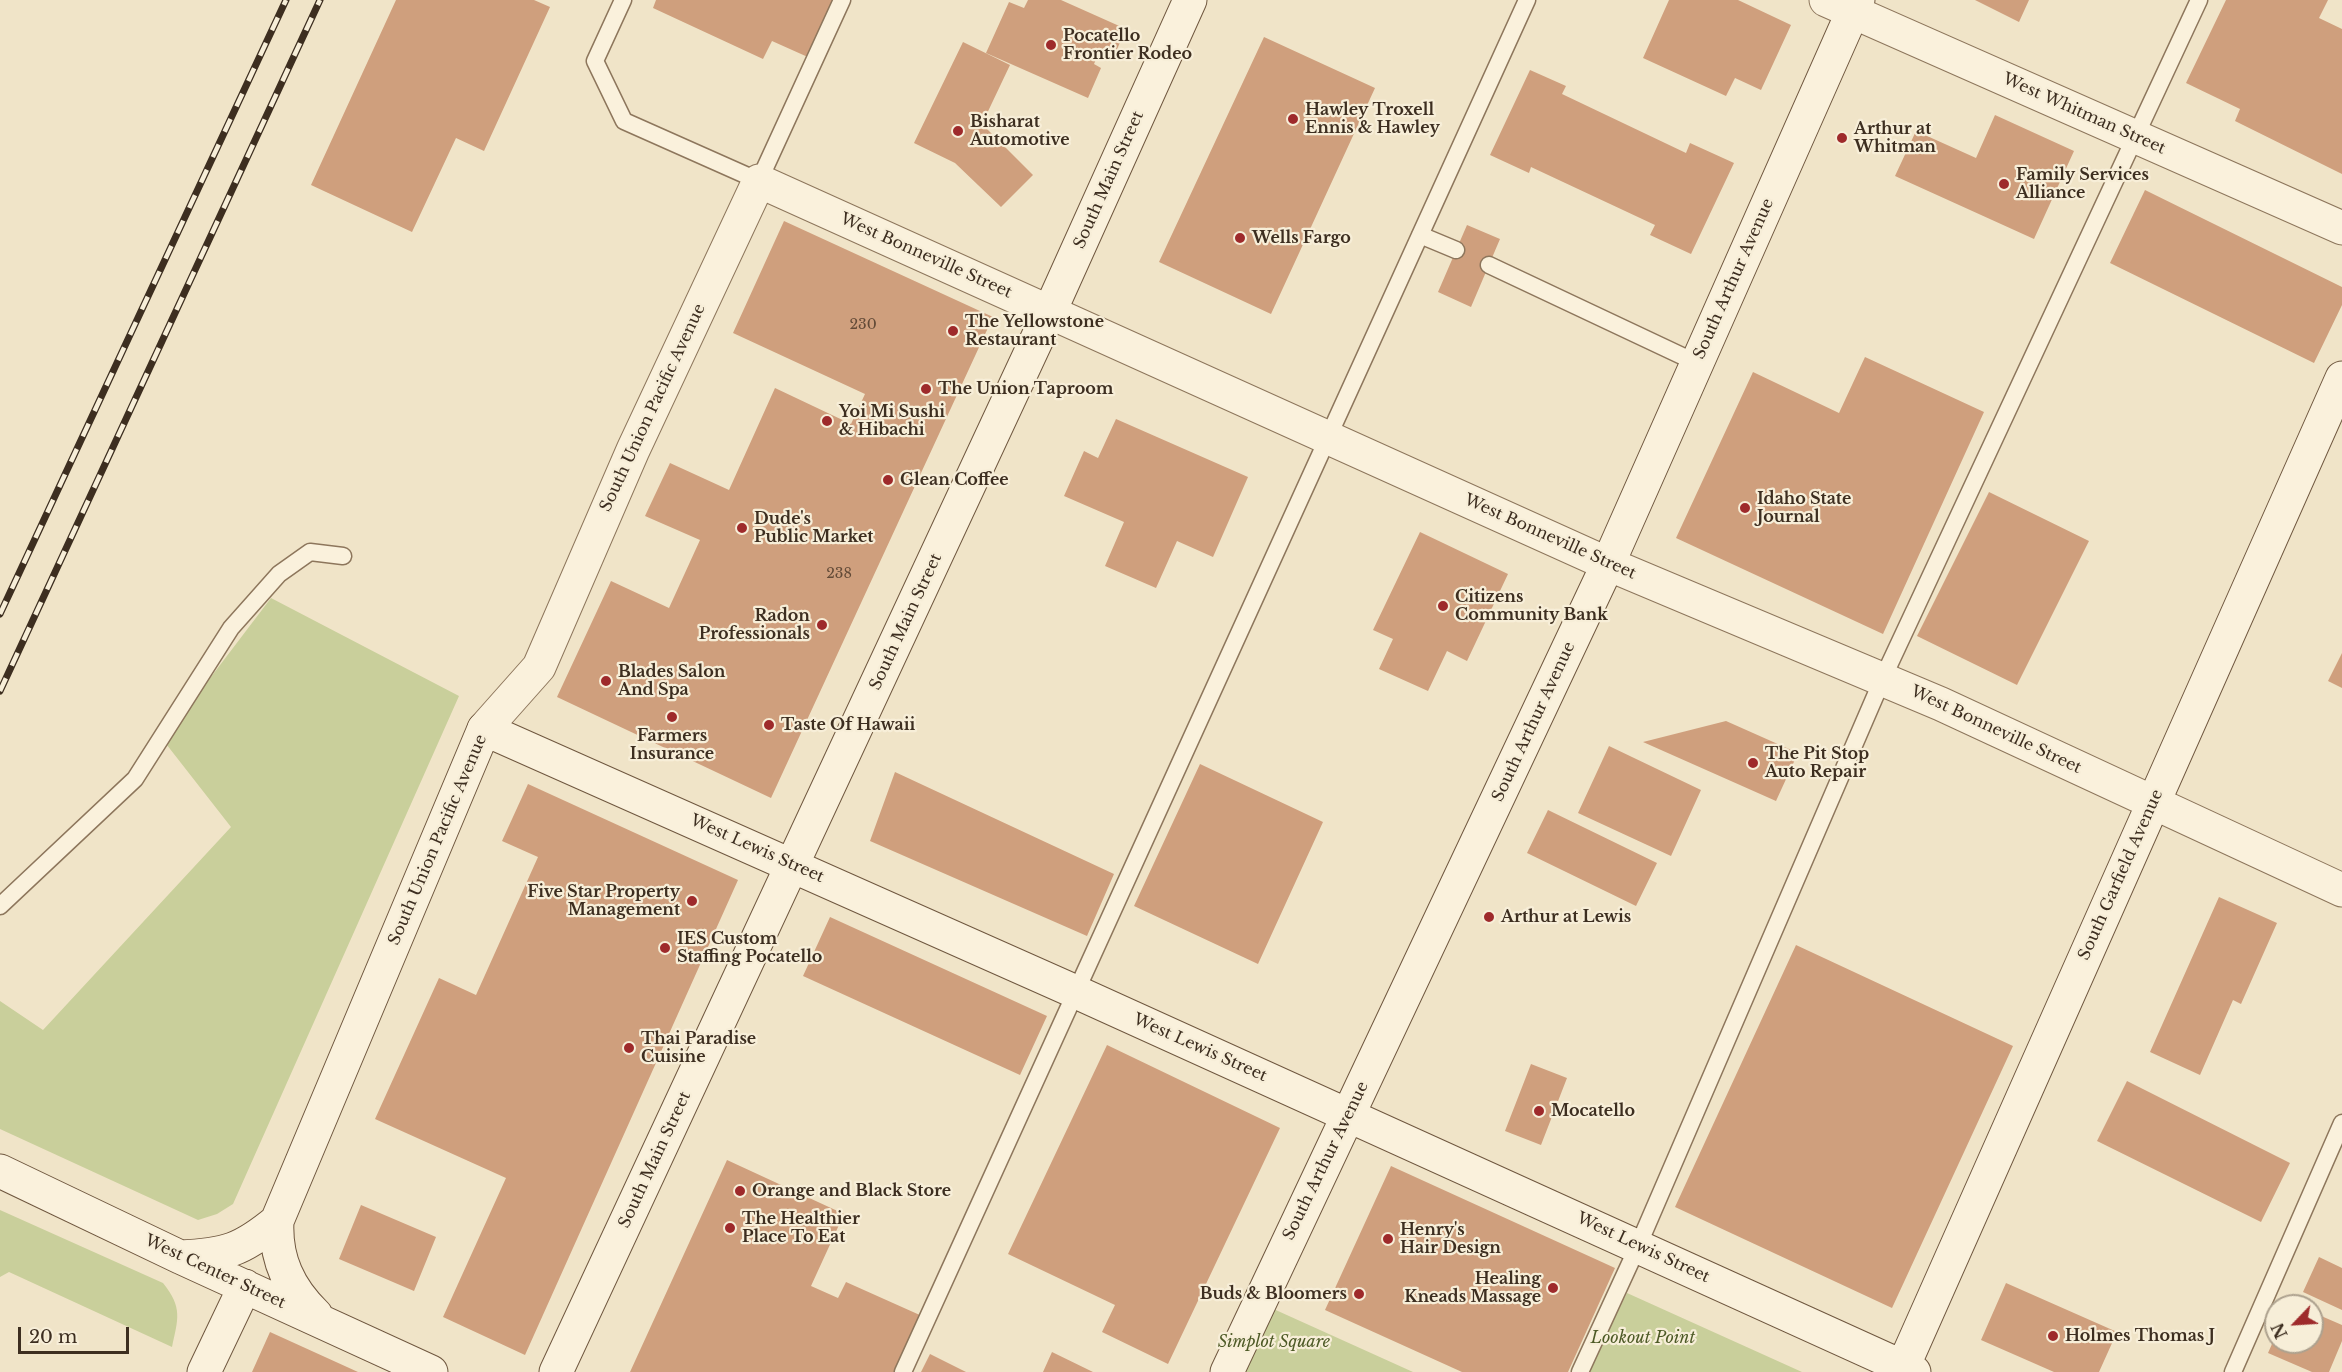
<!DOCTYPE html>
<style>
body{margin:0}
#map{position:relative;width:2342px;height:1372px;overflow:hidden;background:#f0e4c8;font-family:"Libre Baskerville",serif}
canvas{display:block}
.north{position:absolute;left:2264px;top:1294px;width:60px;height:60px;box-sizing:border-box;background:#f7eed8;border:2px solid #ada18e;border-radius:50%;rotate:245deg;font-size:16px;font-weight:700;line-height:24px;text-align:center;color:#3d2e20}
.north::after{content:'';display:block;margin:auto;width:21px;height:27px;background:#9e2a2b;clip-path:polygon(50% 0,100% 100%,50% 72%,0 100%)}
.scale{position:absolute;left:18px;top:1327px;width:111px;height:27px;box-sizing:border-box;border:3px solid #3d2e20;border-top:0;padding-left:8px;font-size:18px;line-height:21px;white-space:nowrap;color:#3d2e20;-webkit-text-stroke:4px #f7eed8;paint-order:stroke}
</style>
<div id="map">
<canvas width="2342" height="1372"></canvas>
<div class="north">N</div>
<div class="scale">20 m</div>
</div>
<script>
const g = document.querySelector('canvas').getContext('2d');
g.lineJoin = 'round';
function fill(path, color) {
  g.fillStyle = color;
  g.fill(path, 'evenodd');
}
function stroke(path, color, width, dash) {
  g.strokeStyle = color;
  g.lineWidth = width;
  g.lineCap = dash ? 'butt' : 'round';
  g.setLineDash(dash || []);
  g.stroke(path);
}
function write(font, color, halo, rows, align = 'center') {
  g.font = font + ' "Libre Baskerville",serif';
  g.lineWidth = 4.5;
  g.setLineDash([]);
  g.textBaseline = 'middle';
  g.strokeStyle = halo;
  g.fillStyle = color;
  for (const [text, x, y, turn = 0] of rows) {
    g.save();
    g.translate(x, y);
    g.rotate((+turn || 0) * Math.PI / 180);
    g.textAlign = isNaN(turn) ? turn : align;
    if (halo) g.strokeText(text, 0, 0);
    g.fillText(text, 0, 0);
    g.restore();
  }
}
fill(new Path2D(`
 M271,598L459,696L233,1204L217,1214L198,1220L0,1129V1001L43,1030L231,827L163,740Z
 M0,1210L163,1283C183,1308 178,1319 172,1347L9,1272L0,1277Z
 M1627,1293L1802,1372H1587Z
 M1258,1302L1413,1372H1227Z`), '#c9cf9b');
fill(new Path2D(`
 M396,0H534L550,7L484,151L456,138L412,232L311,185Z
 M656,0H837L810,58L772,41L763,59L653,8Z
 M1028,0H1061L1126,29L1114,56L1100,50L1094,64L1101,68L1088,98L986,53L1009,2L1024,8Z
 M1669,0H1738L1791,25L1761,90L1735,78L1726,96L1643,58Z
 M1975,0H2029L2019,22Z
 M2226,0H2328L2319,18L2342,29V174L2235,121L2240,109L2186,83Z
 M1264,37L1375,88L1271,314L1159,262Z
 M963,42L1010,65L982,124L1033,175L1001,207L955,163L914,143Z
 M1530,70L1566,86L1562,94L1686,153L1690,143L1734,163L1691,254L1650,235L1655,225L1531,167L1529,173L1490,155Z
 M1995,115L2074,151L2034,239L1895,176L1916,131L1976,158Z
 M2145,190L2342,287V305L2314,363L2110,263Z
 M784,221L993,317L771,798L557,697L611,581L669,608L700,540L645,516L670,463L729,490L775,388L851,424L865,394L733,333Z
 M1467,225L1500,239L1471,307L1438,292Z
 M1865,357L1984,412L1883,634L1676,538L1753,372L1839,413Z
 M1116,419L1248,477L1213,557L1177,541L1156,588L1105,566L1124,522L1064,496L1084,451L1098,458Z
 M1989,492L2089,541L2017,685L1917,636Z
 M1420,532L1508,574L1467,661L1447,651L1428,691L1379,669L1393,639L1373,630Z
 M2342,653V688L2328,681Z
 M1726,721L1798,753L1776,801L1643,742Z
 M1609,746L1701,790L1671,856L1578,813Z
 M1200,764L1323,822L1258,964L1134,906Z
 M895,772L1114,874L1087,936L870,841Z
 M528,784L738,880L525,1355L443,1317L506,1178L375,1119L439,978L476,995L538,857L502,841Z
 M1548,810L1657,863L1636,906L1527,853Z
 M2219,897L2277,923L2241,1004L2233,1000L2200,1075L2150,1052Z
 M830,917L1047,1016L1020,1075L803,976Z
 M1796,945L2013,1046L1892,1308L1675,1207Z
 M1107,1045L1280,1128L1168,1364L1102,1332L1115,1305L1008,1254Z
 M1531,1064L1567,1078L1541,1145L1505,1131Z
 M2127,1081L2290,1163L2261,1222L2097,1141Z
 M727,1160L844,1214L811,1286L838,1298L846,1282L922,1316L896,1372H630Z
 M1391,1166L1615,1268L1568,1372H1462L1325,1310Z
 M361,1205L436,1237L414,1291L339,1259Z
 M2319,1257L2342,1268V1310L2303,1292Z
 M2006,1283L2117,1332L2099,1372H2054L1981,1340Z
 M2312,1312L2342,1325V1341L2329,1372H2312L2268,1353L2276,1335V1342H2312Z
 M270,1332L358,1372H252Z
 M1052,1352L1093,1372H1043Z
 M930,1354L966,1372H921Z`), '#cf9f7d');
const lane = new Path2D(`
 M623,0L595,61L624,121L759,181L842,0
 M1420,235L1456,250
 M1489,265L1697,363
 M0,906L135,779L231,628L279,574L310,552L343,556
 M903,1372L1527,0
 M1580,1372L1638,1246L1883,678L2199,0
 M2233,1372L2342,1123`);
const street = new Path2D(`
 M1826,0L2342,228
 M484,729L539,667L633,450L759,181L1608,564L1941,704L2342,890`);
const secondary = new Path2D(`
 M0,1171L180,1257L431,1372
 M277,1221C275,1259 289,1289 316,1315
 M180,1257C226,1255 242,1250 277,1221L484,729L1076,992L1914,1372
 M1903,1367L2342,378
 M204,1372L245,1286
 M556,1372L1050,311L1190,0
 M1227,1372L1608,564L1858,0`);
stroke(lane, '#8d765c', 19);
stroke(street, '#8d765c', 35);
stroke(secondary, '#6f573f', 35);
stroke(lane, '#faf1dc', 16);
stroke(street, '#faf1dc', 33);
stroke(secondary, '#faf1dc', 33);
const rail = new Path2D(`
 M0,614L286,0
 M0,691L320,0`);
stroke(rail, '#3d2e20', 7);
stroke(rail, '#f7eed8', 4.5, [14]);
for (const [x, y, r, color] of [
 [1051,45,6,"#9e2a2b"],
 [1293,119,6,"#9e2a2b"],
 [958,131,6,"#9e2a2b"],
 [1842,138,6,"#9e2a2b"],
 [2004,184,6,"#9e2a2b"],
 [1240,238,6,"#9e2a2b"],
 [953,331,6,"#9e2a2b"],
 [926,389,6,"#9e2a2b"],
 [827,421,6,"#9e2a2b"],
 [888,480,6,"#9e2a2b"],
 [1745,508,6,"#9e2a2b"],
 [742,528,6,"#9e2a2b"],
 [1443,606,6,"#9e2a2b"],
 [822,625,6,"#9e2a2b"],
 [606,681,6,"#9e2a2b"],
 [672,717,6,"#9e2a2b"],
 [769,725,6,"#9e2a2b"],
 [1753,763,6,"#9e2a2b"],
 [692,901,6,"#9e2a2b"],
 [1489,917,6,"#9e2a2b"],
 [665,948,6,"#9e2a2b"],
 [629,1048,6,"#9e2a2b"],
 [1539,1111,6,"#9e2a2b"],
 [740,1191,6,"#9e2a2b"],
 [730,1228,6,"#9e2a2b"],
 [1388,1239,6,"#9e2a2b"],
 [1553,1288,6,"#9e2a2b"],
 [1359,1294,6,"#9e2a2b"],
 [2053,1336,6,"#9e2a2b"]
]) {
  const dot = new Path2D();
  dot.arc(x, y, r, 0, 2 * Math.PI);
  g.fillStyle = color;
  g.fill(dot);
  stroke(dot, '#f7eed8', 2);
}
write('14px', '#624a37', null, [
 ["230",863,325],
 ["238",839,574]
]);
write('bold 16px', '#3d2e20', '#f7eed8', [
 ["Pocatello",1063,36],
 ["Frontier Rodeo",1063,54],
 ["Hawley Troxell",1305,110],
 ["Ennis & Hawley",1305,128],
 ["Bisharat",970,122],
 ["Automotive",970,140],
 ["Arthur at",1854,129],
 ["Whitman",1854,147],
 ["Family Services",2016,175],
 ["Alliance",2016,193],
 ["Wells Fargo",1252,238],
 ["The Yellowstone",965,322],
 ["Restaurant",965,340],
 ["The Union Taproom",938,389],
 ["Yoi Mi Sushi",839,412],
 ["& Hibachi",839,430],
 ["Glean Coffee",900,480],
 ["Idaho State",1757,499],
 ["Journal",1757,517],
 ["Dude's",754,519],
 ["Public Market",754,537],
 ["Citizens",1455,597],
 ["Community Bank",1455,615],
 ["Radon",810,616,"right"],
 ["Professionals",810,634,"right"],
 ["Blades Salon",618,672],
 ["And Spa",618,690],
 ["Taste Of Hawaii",781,725],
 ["Farmers",672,736,"center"],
 ["Insurance",672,754,"center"],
 ["The Pit Stop",1765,754],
 ["Auto Repair",1765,772],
 ["Five Star Property",680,892,"right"],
 ["Management",680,910,"right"],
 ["Arthur at Lewis",1501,917],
 ["IES Custom",677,939],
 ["Staffing Pocatello",677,957],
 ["Thai Paradise",641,1039],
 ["Cuisine",641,1057],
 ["Mocatello",1551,1111],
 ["Orange and Black Store",752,1191],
 ["The Healthier",742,1219],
 ["Place To Eat",742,1237],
 ["Henry's",1400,1230],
 ["Hair Design",1400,1248],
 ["Healing",1541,1279,"right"],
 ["Kneads Massage",1541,1297,"right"],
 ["Buds & Bloomers",1347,1294,"right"],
 ["Holmes Thomas J",2065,1336]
], 'left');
write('16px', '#3d2e20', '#f7eed8', [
 ["West Whitman Street",2084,114,24],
 ["South Main Street",1109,180,-66],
 ["West Bonneville Street",926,256,24],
 ["South Arthur Avenue",1734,279,-66],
 ["South Union Pacific Avenue",653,408,-65],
 ["West Bonneville Street",1550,537,24],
 ["South Main Street",906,622,-65],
 ["South Arthur Avenue",1534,722,-65],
 ["West Bonneville Street",1996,730,25],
 ["South Union Pacific Avenue",438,840,-67],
 ["West Lewis Street",757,849,24],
 ["South Garfield Avenue",2121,875,-66],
 ["West Lewis Street",1200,1048,24],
 ["South Main Street",655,1160,-65],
 ["South Arthur Avenue",1326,1161,-64],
 ["West Lewis Street",1643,1248,25],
 ["West Center Street",215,1272,25]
]);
write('italic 16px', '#4d5a26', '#f7eed8', [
 ["Lookout Point",1643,1338],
 ["Simplot Square",1274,1342]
]);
</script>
